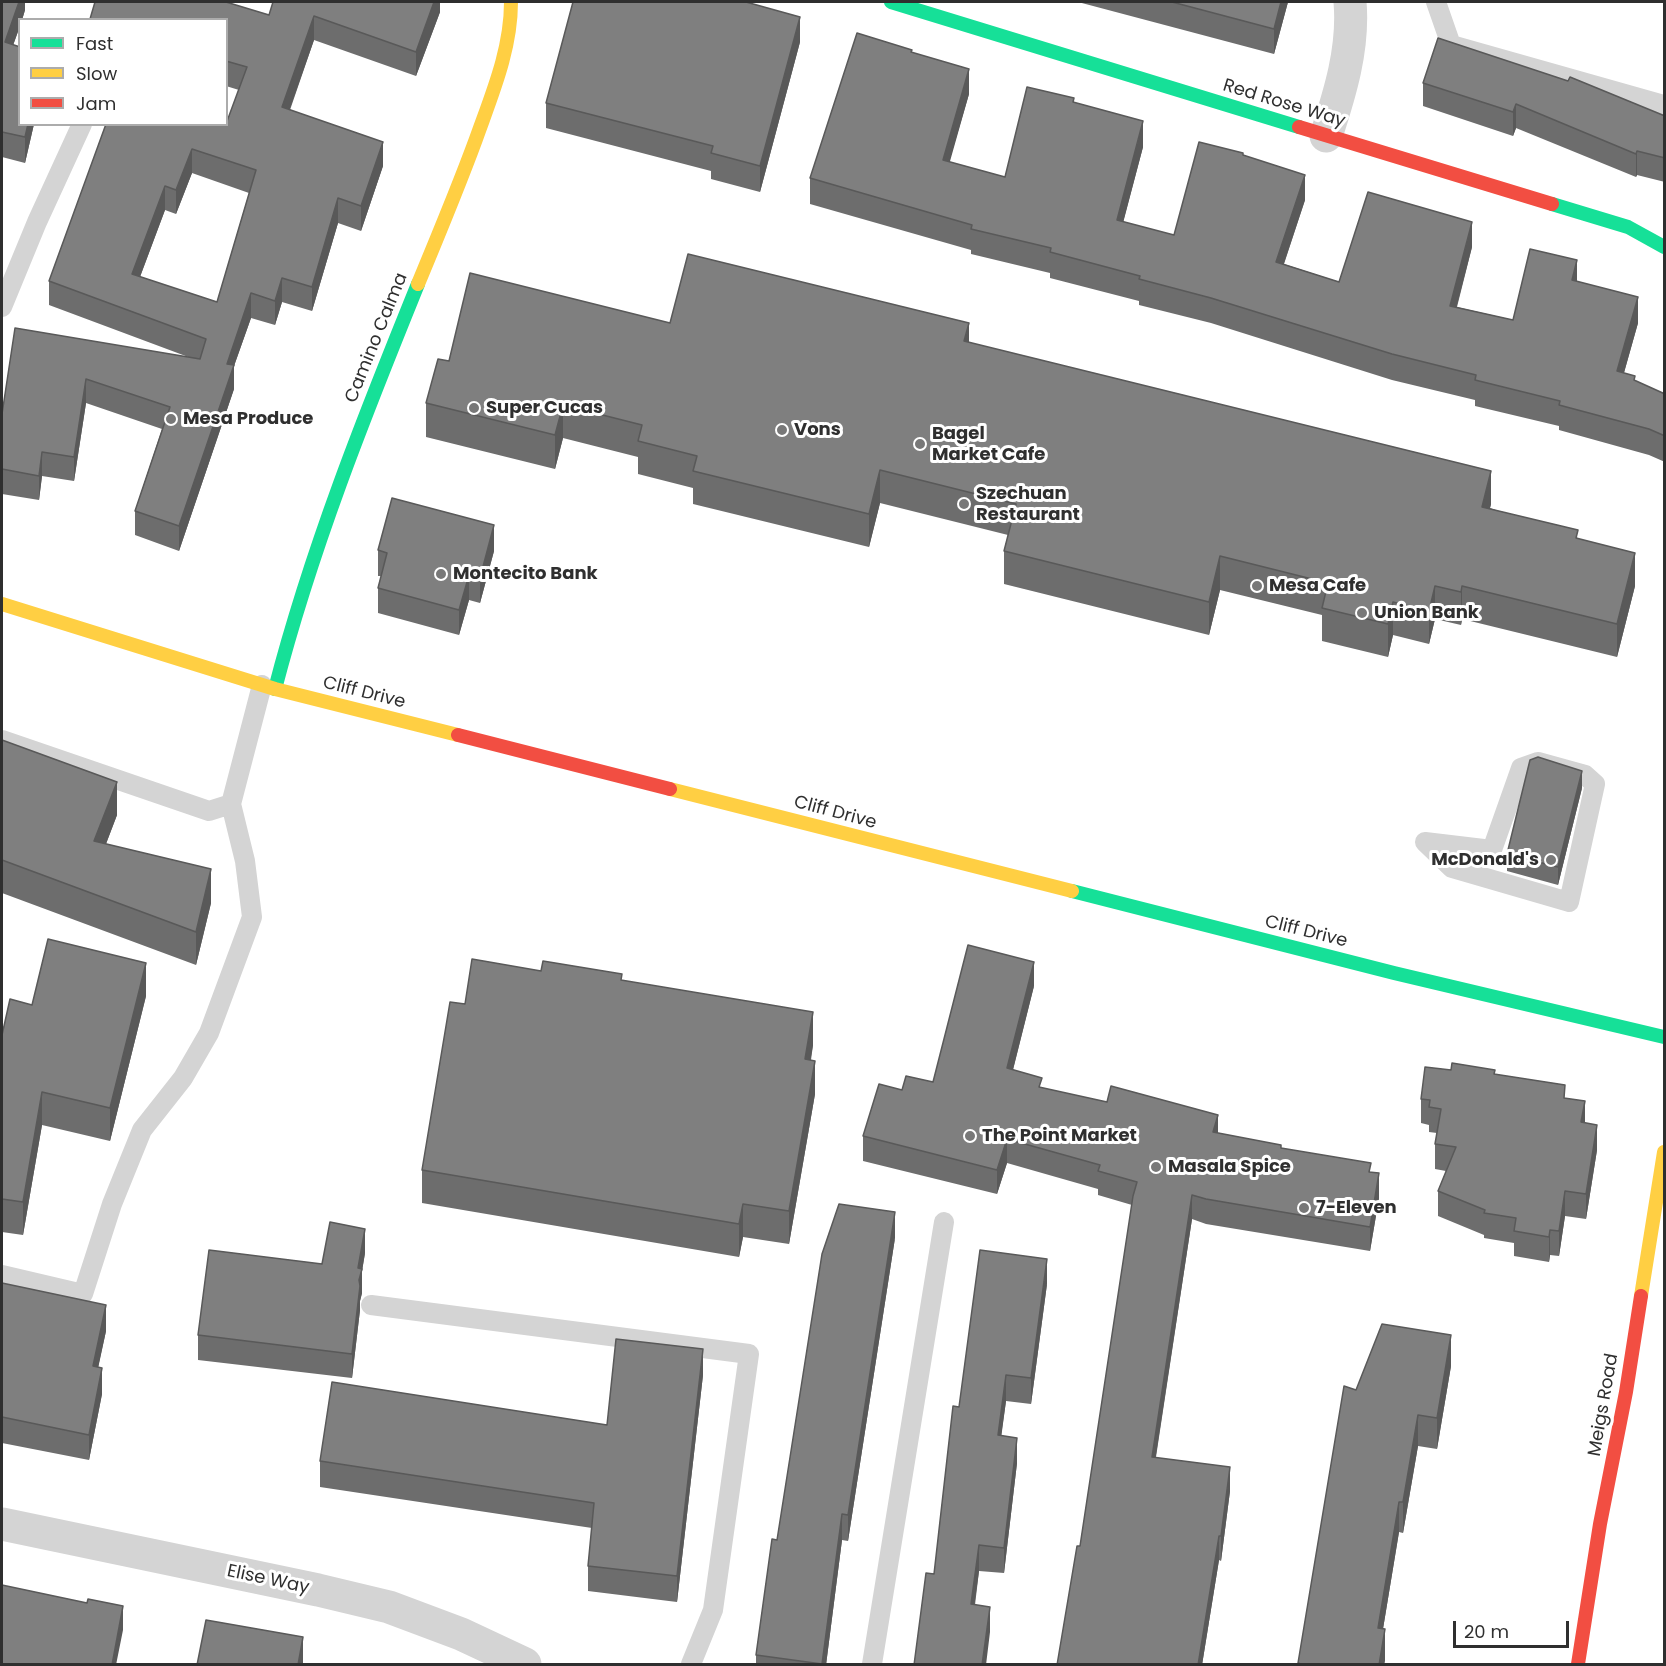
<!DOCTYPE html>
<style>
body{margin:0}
#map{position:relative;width:1666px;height:1666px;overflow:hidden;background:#fff;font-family:Poppins,sans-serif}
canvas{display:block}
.frame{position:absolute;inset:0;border:3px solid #2f2f2f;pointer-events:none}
.legend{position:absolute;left:18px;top:18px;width:210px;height:108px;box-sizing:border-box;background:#fff;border:2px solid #acacac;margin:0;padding:8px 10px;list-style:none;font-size:18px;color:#2f2f2f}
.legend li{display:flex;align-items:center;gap:12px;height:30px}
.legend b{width:30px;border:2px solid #acacac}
.scale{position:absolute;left:1453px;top:1621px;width:116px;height:27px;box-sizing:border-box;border:3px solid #2f2f2f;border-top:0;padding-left:8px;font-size:18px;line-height:21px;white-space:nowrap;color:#2f2f2f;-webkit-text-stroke:4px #fff;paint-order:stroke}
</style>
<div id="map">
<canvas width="1666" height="1666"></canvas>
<div class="frame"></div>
<ul class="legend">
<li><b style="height:8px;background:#16e098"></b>Fast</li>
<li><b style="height:8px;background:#ffcf43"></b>Slow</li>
<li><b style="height:8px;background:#f24e42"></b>Jam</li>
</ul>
<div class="scale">20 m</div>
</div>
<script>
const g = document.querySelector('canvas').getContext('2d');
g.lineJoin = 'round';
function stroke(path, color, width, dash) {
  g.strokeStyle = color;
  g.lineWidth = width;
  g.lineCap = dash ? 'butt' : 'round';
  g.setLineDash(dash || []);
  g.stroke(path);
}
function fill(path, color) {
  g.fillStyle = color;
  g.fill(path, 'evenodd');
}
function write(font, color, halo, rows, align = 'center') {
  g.font = font + ' Poppins,sans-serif';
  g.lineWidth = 6;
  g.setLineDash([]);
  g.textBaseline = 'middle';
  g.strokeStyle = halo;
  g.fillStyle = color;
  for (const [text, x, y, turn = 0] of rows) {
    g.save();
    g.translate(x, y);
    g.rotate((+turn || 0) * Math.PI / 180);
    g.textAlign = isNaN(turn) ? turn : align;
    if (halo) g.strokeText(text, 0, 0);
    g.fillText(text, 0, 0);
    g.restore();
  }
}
stroke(new Path2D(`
 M1436,2L1451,45L1664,105
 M2,307L37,222L82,124
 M2,740L209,811L231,804
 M1538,762L1585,775L1595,784L1569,902L1452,868L1425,842L1492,850L1521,768Z
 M2,1275L83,1294L112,1204L142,1130L183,1078L209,1033L252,917L245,861L231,804L262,685
 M371,1305L749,1354L713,1610L691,1664
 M872,1664L944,1222`), '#d4d4d4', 20);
stroke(new Path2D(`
 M1326,136C1340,93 1354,48 1350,2
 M2,1524L318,1590L389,1607L461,1634L525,1664`), '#d4d4d4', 33);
stroke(new Path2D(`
 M891,2L1299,127
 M1552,204L1628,227L1664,247
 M275,689C311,550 364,417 418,284
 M1072,891L1394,973L1664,1037`), '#16e098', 14);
stroke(new Path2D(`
 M418,284C438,236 458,188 476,139C492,94 511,50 511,2
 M2,604L275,689L458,735
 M670,789L1072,891
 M1641,1296L1664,1152`), '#ffcf43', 14);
stroke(new Path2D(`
 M1299,127L1552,204
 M458,735L670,789
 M1578,1664L1600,1524L1626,1392L1641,1296`), '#f24e42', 14);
fill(new Path2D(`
 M2,2H25V10L22,20H20V26L13,45L20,124H34L25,163L2,157Z
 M440,2V12L416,76L314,40L290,110L383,166L361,231L338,223L312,311L282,302L275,325L251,318L234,366V389L179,551L135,535V511L162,429L86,403L74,481L42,476L39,500L2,494V414L15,328L191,358L49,305V281L106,124H227L239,90L226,86V20L269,15ZM192,173L249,193L217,302L140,277L165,210L176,214Z
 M1078,2H1288L1274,54Z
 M800,42L760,192L711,179V171L546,128V103Z
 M912,52L969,94L949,162L1005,177L1074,102L1143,147L1123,222L1174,235L1243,155L1305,200L1284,264L1339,282L1472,247L1457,307L1513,320L1577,281L1638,323L1624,373L1635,381L1665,394V462L1649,455L1559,430V426L1475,406V400L1392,380L1211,323L1139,305V301L1050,278V273L971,254V250L810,204V178Z
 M1423,83L1665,116V182L1637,175L1636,177L1516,128L1513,136L1423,106Z
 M670,323L969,342L1491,504L1490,508L1578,538L1635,586L1617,657L1462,619L1461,625L1435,619L1429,644L1393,635L1388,657L1322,641V615L1220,590L1209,635L1004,584V551L1008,535L880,503L869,547L693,504V488L638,474V457L563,438L555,469L426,437V403L449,361Z
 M378,550L494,551L480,603L469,600L459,635L378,613V588L381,576H378Z
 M2,740L117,815L106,844L211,903L196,965L2,893Z
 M1582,788L1558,885L1507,871V854Z
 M541,971L622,980L813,1045L811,1060L815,1094L789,1244L743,1237L739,1257L422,1203V1170L465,1004Z
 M1034,986L1013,1070L1042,1088L1218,1133L1281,1148L1371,1172L1379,1198L1370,1251L1206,1224L1192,1219L1156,1457L1230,1491L1221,1561L1219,1560L1202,1665H1057L1080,1546L1132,1205L1098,1195V1189L1007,1163L997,1194L863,1161V1136L902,1090L933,1082Z
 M146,996L110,1141L42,1125L23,1235L2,1232V1035L32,1005Z
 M1451,1070L1495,1074L1565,1098L1585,1123L1597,1150L1586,1219L1565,1216L1559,1256L1550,1255L1549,1262L1514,1256V1243L1484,1238V1235L1438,1216V1191L1446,1171L1435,1169V1144L1437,1133L1429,1132V1125L1421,1123V1099Z
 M895,1238L848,1541L842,1540L826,1665H756V1655L777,1540Z
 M365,1253L362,1271V1293L360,1301V1310L352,1378L198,1360V1335Z
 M2,1283L106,1331L98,1367L102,1394L89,1460L2,1443Z
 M1047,1284L1031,1404L1006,1401L1001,1436L1017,1463L1004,1573L979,1571L975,1605L990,1632L934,1574L959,1407Z
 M1451,1366L1437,1449L1418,1446L1403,1533L1399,1532L1383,1629L1385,1660L1384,1665H1298L1344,1386L1356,1390Z
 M703,1375L677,1602L588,1591V1566L592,1528L320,1487V1461L607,1425Z`), '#6d6d6d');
fill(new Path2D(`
 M19,2H25V10L22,20H20V26L5,68V42Z
 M434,2H440V12L416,76V52Z
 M1281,2H1288L1274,54V29Z
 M314,16V40L282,131V107Z
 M800,17V42L760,192V166Z
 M969,69V94L943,186V160Z
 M1516,104V128L1513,136V112Z
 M1143,121V147L1117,246V220Z
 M28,124H34L25,163V137Z
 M383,142V166L361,231V206Z
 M192,149V173L176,214V190Z
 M1637,151V175L1636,177V154Z
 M1305,175V200L1276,287V262Z
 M165,186V210L132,298V274Z
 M338,198V223L312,311V287Z
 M1472,222V247L1450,332V306Z
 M1577,260V286L1572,280Z
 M282,278V302L275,325V301Z
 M251,293V318L234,366V389L179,551V526L227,364Z
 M1638,297V323L1617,397V371Z
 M969,323V357L964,341Z
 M86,379V403L74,481V457Z
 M563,405V438L555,469V435Z
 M42,452V476L39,500V476Z
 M880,470V503L869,547V514Z
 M1491,471V504L1482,540V507Z
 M494,525V551L480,603V578Z
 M1635,553V586L1617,657V624Z
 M1220,556V590L1209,635V602Z
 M469,575V600L459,635V610Z
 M1435,586V619L1429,644V611Z
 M1462,586V619L1461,625V592Z
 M1393,602V635L1388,657V624Z
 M1582,771V788L1558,885V867Z
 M117,782V815L94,875V841Z
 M211,869V903L196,965V932Z
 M1034,962V986L1007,1093V1068Z
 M146,963V996L110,1141V1108Z
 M813,1012V1045L805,1092V1059Z
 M815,1061V1094L789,1244V1211Z
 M42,1092V1125L23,1235V1202Z
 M1585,1101V1126L1581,1122Z
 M1218,1115V1139L1213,1132Z
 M1597,1125V1150L1586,1219V1194Z
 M1007,1139V1163L997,1194V1170Z
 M1379,1173V1198L1370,1251V1227Z
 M1565,1191V1216L1559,1256V1231Z
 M1192,1195V1219L1152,1481V1457Z
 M743,1204V1237L739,1257V1224Z
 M895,1212V1238L848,1541V1515Z
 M365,1229V1253L362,1271V1293L360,1301V1310L352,1378V1354L358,1268Z
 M1550,1230V1255L1549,1262V1237Z
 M1047,1259V1284L1031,1404V1378Z
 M106,1305V1331L93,1392V1366Z
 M1451,1335V1366L1437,1449V1418Z
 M703,1349V1375L677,1602V1576Z
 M102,1368V1394L89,1460V1435Z
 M1006,1375V1401L998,1461V1435Z
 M1418,1415V1446L1403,1533V1502Z
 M1017,1438V1463L1004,1573V1548Z
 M1230,1467V1491L1221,1561V1536Z
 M1399,1502V1532L1378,1659V1628Z
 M842,1514V1540L826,1665H822Z
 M1219,1536V1560L1202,1665H1198Z
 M979,1545V1571L971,1630V1604Z
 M123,1606V1630L116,1665H112Z
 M990,1607V1632L986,1665H982Z
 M1385,1629V1660L1384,1665H1379Z
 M303,1637V1665H298Z`), '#595959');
const building = new Path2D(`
 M2,2H19L5,42L20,47V124H28L25,137L2,132Z
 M95,2H226L269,15L273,2H434L416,52L314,16L282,107L383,142L361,206L338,198L312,287L282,278L275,301L251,293L227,364L234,365L179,526L135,511L170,407L86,379L74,457L42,452L39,476L2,469V414L15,328L200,359L206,339L49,281L106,124H226L247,67L226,61V20H91L90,19ZM192,149L256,170L217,302L132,274L165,186L176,190Z
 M573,2H746L800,17L760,166L711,153L713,146L546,103Z
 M1172,2H1281L1274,29Z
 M857,33L912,50L911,52L969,69L943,160L1005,177L1027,87L1074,98L1073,102L1143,121L1117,220L1174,235L1199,142L1243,153V155L1305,175L1276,262L1339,282L1368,192L1472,222L1450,306L1513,320L1530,249L1577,260L1572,280L1638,297L1617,371L1635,376L1634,380L1665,394V436L1649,429L1559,405L1560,401L1475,380L1476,375L1392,354L1211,298L1139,279L1140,276L1050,252L1051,248L971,229L972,225L810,178Z
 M1438,38L1568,81L1570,77L1665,116V158L1637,151L1636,154L1516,104L1513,112L1423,83Z
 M688,254L969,323L964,341L1491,471L1482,507L1578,530L1576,538L1635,553L1617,624L1462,586L1461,592L1435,586L1429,611L1393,602L1388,624L1322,608L1328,583L1220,556L1209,602L1004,551L1016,504L880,470L869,514L693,471L697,456L638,441L642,425L563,405L555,435L426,403L438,359L449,361L470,273L670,323Z
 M392,498L494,525L480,578L469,575L459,610L378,588L387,553L378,550Z
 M2,740L117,782L94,841L211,869L196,932L2,860Z
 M1538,757L1582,771L1558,867L1507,854L1530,760Z
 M48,939L146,963L110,1108L42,1092L23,1202L2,1199V1035L10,999L32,1005Z
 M968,945L1034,962L1007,1068L1042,1078L1039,1087L1107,1102L1111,1086L1218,1115L1213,1132L1281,1145V1148L1371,1163L1369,1172L1379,1173L1370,1227L1206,1199L1192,1195L1152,1457L1230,1467L1221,1536H1219L1198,1665H1057L1077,1546H1080L1133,1196L1137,1182L1098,1171L1100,1165L1007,1139L997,1170L863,1136L879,1084L902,1090L906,1076L933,1082Z
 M472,959L541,971L543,961L622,974L621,980L813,1012L805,1059L815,1061L789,1211L743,1204L739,1224L422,1170L450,1002L465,1004Z
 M1452,1063L1495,1070L1494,1074L1565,1085L1564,1098L1585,1101L1581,1122L1597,1125L1586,1194L1565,1191L1559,1231L1550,1230L1549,1237L1514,1231L1516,1218L1484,1213L1485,1210L1438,1191L1456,1147L1435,1144L1441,1109L1429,1107L1430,1100L1421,1099L1425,1067L1451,1070Z
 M839,1204L895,1212L848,1515L842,1514L822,1664L756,1655L772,1539L777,1540L822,1254Z
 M330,1222L365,1229L358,1268L362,1269L359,1280L360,1286L352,1354L198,1335L209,1250L322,1264Z
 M980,1250L1047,1259L1031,1378L1006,1375L998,1435L1017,1438L1004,1548L979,1545L971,1604L990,1607L982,1665H914L926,1573L934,1574L953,1406L959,1407Z
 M2,1283L106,1305L93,1366L102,1368L89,1435L2,1417Z
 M1382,1324L1451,1335L1437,1418L1418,1415L1403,1502H1399L1378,1628L1385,1629L1379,1665H1304L1298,1663L1344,1386L1356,1390Z
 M616,1339L703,1349L677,1576L588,1566L594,1503L320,1461L332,1382L607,1425Z
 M2,1585L87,1603L88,1599L123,1606L112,1665H2Z
 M206,1620L303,1637L298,1665H197Z`);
fill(building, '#7f7f7f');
stroke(building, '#595959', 1.5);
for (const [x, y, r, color] of [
 [474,408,6,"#787878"],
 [171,419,6,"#787878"],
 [782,430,6,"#787878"],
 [920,444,6,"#787878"],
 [964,504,6,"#787878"],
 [441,574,6,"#787878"],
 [1257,586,6,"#787878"],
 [1362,613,6,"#787878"],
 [1551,860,6,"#787878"],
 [970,1136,6,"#787878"],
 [1156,1167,6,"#787878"],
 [1304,1208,6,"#787878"]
]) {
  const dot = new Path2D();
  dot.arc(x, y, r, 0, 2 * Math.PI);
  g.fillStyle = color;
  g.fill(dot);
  stroke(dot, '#fff', 2);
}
write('18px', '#2f2f2f', '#fff', [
 ["Red Rose Way",1284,104,17],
 ["Camino Calma",377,338,-68],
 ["Cliff Drive",364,693,14],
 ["Cliff Drive",835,813,15],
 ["Cliff Drive",1306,932,14],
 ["Meigs Road",1604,1405,-80],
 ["Elise Way",268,1580,12]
]);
write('bold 18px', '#2f2f2f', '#fff', [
 ["Super Cucas",486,408],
 ["Mesa Produce",183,419],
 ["Vons",794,430],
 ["Bagel",932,434],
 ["Market Cafe",932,455],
 ["Szechuan",976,494],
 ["Restaurant",976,515],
 ["Montecito Bank",453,574],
 ["Mesa Cafe",1269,586],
 ["Union Bank",1374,613],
 ["McDonald's",1539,860,"right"],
 ["The Point Market",982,1136],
 ["Masala Spice",1168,1167],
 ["7-Eleven",1316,1208]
], 'left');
</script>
